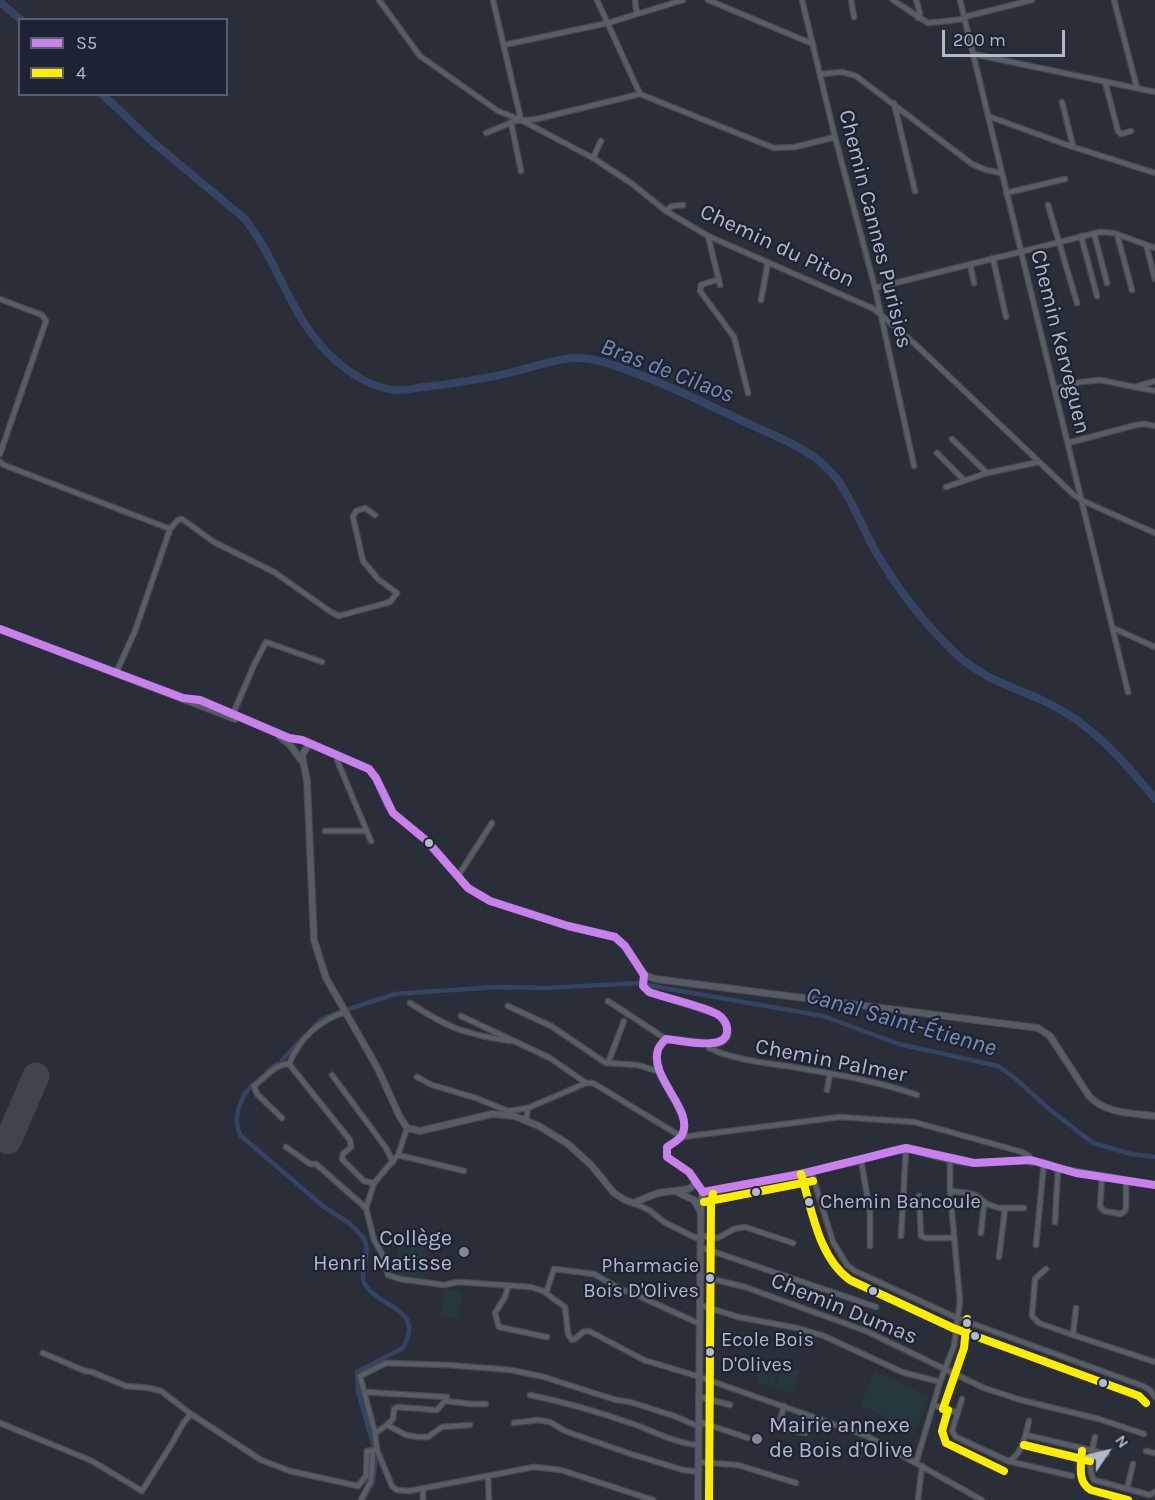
<!DOCTYPE html>
<meta charset="utf-8">
<style>
body{margin:0}
#map{position:relative;width:1155px;height:1500px;overflow:hidden;background:#292e38;font-family:Karla,sans-serif}
canvas{display:block}
.legend{position:absolute;left:18px;top:18px;width:210px;height:78px;box-sizing:border-box;background:#1c2333;border:2px solid #585f6f;margin:0;padding:8px 10px;list-style:none;font-size:18px;color:#b2b9c9}
.legend li{display:flex;align-items:center;gap:12px;height:30px}
.legend b{width:30px;border:2px solid #585f6f}
.north{position:absolute;left:1077px;top:1422px;width:60px;height:60px;-webkit-text-stroke:4px #1c2333;paint-order:stroke;rotate:55deg;font-size:16px;font-weight:700;line-height:24px;text-align:center;color:#b2b9c9}
.north::after{content:'';display:block;margin:auto;width:21px;height:27px;background:#b2b9c9;clip-path:polygon(50% 0,100% 100%,50% 72%,0 100%)}
.scale{position:absolute;left:942px;top:30px;width:123px;height:27px;box-sizing:border-box;border:3px solid #b2b9c9;border-top:0;padding-left:8px;font-size:18px;line-height:21px;white-space:nowrap;color:#b2b9c9;-webkit-text-stroke:4px #1c2333;paint-order:stroke}
</style>
<div id="map">
<canvas width="1155" height="1500"></canvas>
<ul class="legend">
<li><b style="height:8px;background:#c780ec"></b>S5</li>
<li><b style="height:8px;background:#ffed00"></b>4</li>
</ul>
<div class="north">N</div>
<div class="scale">200 m</div>
</div>
<script>
const g = document.querySelector('canvas').getContext('2d');
g.lineJoin = 'round';
function fill(path, color) {
  g.fillStyle = color;
  g.fill(path, 'evenodd');
}
function stroke(path, color, width, dash) {
  g.strokeStyle = color;
  g.lineWidth = width;
  g.lineCap = dash ? 'butt' : 'round';
  g.setLineDash(dash || []);
  g.stroke(path);
}
function write(font, color, halo, rows, align = 'center') {
  g.font = font + ' Karla,sans-serif';
  g.lineWidth = 4.5;
  g.setLineDash([]);
  g.textBaseline = 'middle';
  g.strokeStyle = halo;
  g.fillStyle = color;
  for (const [text, x, y, turn = 0] of rows) {
    g.save();
    g.translate(x, y);
    g.rotate((+turn || 0) * Math.PI / 180);
    g.textAlign = isNaN(turn) ? turn : align;
    if (halo) g.strokeText(text, 0, 0);
    g.fillText(text, 0, 0);
    g.restore();
  }
}
fill(new Path2D(`
 M399,1240L428,1244L424,1280L395,1277Z
 M445,1289L463,1292L458,1319L440,1316Z
 M761,1359L780,1366L773,1387L756,1383Z
 M783,1366L800,1372L792,1393L775,1387Z
 M875,1371L930,1397L915,1431L860,1405Z`), '#26383e');
stroke(new Path2D(`
 M647,985L823,1016L899,1044L998,1066L1016,1079L1049,1109L1093,1143L1131,1154L1155,1157
 M349,1009L395,994L496,987L546,988L640,983
 M313,1028L320,1020L339,1012
 M282,1060L305,1036
 M268,1071L277,1064
 M255,1083C241,1094 232,1117 240,1135L324,1207L346,1221
 M349,1223C354,1229 362,1234 365,1241C371,1255 357,1274 366,1286C382,1309 425,1308 403,1348L357,1372L358,1391L374,1448
 M363,1500L373,1482L376,1459`), '#344462', 4.5);
stroke(new Path2D(`
 M0,2L21,20
 M102,94L154,143L245,219C278,261 290,316 329,354C347,372 369,387 395,390C404,391 415,388 424,387C456,383 487,379 517,371C536,366 555,359 575,358C599,357 626,370 648,378C681,391 713,407 745,422C774,436 810,448 831,472C849,491 863,530 877,554C898,589 924,623 953,651C983,680 1010,685 1046,702C1092,724 1123,760 1155,799`), '#344462', 8);
stroke(new Path2D(`
 M8,1141L36,1076`), '#40444e', 27);
const street = new Path2D(`
 M379,0L420,56L498,111L521,120L593,158L631,183L666,211L708,236L874,309L915,344L1073,494L1081,500L1155,533
 M493,0L521,120
 M597,0L640,94
 M635,0L637,14
 M708,0L813,44
 M802,0L835,137L875,288L914,466
 M851,0L854,17
 M893,0L928,23L964,19
 M916,0L920,13L918,18
 M960,0L1128,692
 M1114,0L1137,88
 M964,17L1032,0
 M504,45L608,23L683,0
 M973,54L1155,92
 M820,74L842,72L856,76L972,164L986,170L1002,173
 M1105,82L1118,131L1121,134L1131,131
 M1062,102L1073,146
 M894,103L915,191
 M988,116L1067,145L1155,173
 M511,122L521,171
 M486,133L515,121L537,119L640,94L774,148L795,147L835,137
 M593,158L601,141
 M1006,193L1065,179
 M1048,205L1077,303
 M666,211L672,206L683,205
 M1094,233L1107,283
 M1117,234L1132,290
 M708,236L720,285
 M1081,236L1097,296
 M1146,245L1155,279
 M993,258L1006,317
 M970,264L974,283
 M719,279L701,285L700,291L734,337L748,393
 M875,288L1100,232L1114,233L1155,248
 M0,299L42,315L46,321L0,454
 M761,300L768,262
 M1138,386L1155,381
 M1055,389L1080,382L1100,380L1155,391
 M952,439L987,473
 M1068,443L1136,425L1145,424L1155,426
 M937,453L964,480
 M0,462L4,465L170,529
 M946,487L987,473L1039,462
 M1113,628L1155,647
 M116,673L135,631L170,529L178,520L182,519L214,542L274,572L331,612L339,616L379,605L390,602L397,593L378,579L363,561L353,517L356,511L365,508L375,515
 M233,714L254,665L266,642L322,662
 M338,755L337,760L371,841
 M325,831H366
 M458,876L492,823
 M608,1001L666,1039
 M410,1003C448,1028 465,1034 510,1041
 M508,1006L551,1026L606,1063L638,1065L660,1072
 M461,1016L550,1058L586,1083
 M709,1043V1048C739,1062 772,1063 804,1069C842,1075 881,1082 917,1095
 M608,1063L624,1021
 M289,1064L350,1140L351,1147L343,1154L342,1159L364,1181L374,1183
 M289,1064C299,1039 320,1019 346,1012
 M332,1075L386,1148L393,1162
 M417,1077L432,1085L476,1098L508,1111L528,1108
 M827,1090L830,1074
 M282,1118L257,1094L254,1086C264,1078 277,1063 289,1064
 M526,1120L528,1108L586,1083H593L682,1137L840,1117L914,1122L1022,1152L1029,1156L1031,1163
 M407,1128L398,1155L374,1183L366,1208L374,1240L381,1252L388,1275L400,1279L444,1285L458,1282L531,1287L543,1291L565,1307L568,1334L572,1340L575,1339L583,1332L589,1331L644,1360L700,1377L867,1436L982,1500
 M286,1147L310,1164H316L366,1208
 M398,1155L464,1171
 M861,1160L870,1212V1246
 M811,1171L833,1242L847,1265L855,1271L957,1318L1143,1386L1150,1390L1155,1397
 M1102,1177L1100,1207L1104,1211L1121,1214L1125,1211L1126,1207V1181
 M950,1191L968,1193L977,1196L987,1204L999,1208H1024
 M919,1196L921,1236L926,1238H954
 M633,1203L649,1210L664,1222L696,1238L704,1236L718,1238L734,1229L745,1227L793,1243
 M1055,1222L1058,1168
 M981,1233L984,1203
 M901,1236L906,1148
 M1036,1245L1044,1162
 M700,1247L876,1307
 M999,1257L1005,1209
 M1046,1269L1035,1279L1032,1316L1039,1323L1073,1335
 M700,1276L745,1287L866,1331L984,1388L1021,1400L1099,1419L1144,1434
 M508,1286L505,1297L495,1313L499,1327L547,1337
 M546,1293L554,1269L594,1274L622,1290L630,1292L700,1324
 M700,1305L738,1317L797,1328L824,1336L902,1372L940,1382
 M1076,1308L1073,1335L1155,1362
 M43,1353L85,1371L92,1372L126,1386L149,1388L161,1391L191,1414L261,1460L290,1471L358,1486L366,1476L367,1451L377,1450
 M364,1392L447,1397
 M530,1395C564,1402 599,1412 633,1424C654,1431 676,1444 699,1445
 M700,1397L730,1405
 M962,1399L952,1431L956,1437L1008,1461L1072,1476
 M933,1405L958,1413
 M784,1406L778,1428L805,1433
 M700,1422L748,1438
 M0,1423L92,1461L142,1491L171,1445L184,1422L191,1414
 M514,1423L538,1420L550,1422L565,1431L631,1454L683,1470L699,1472
 M387,1425L393,1419L394,1409L397,1407L437,1410L445,1401L472,1404H486
 M470,1425L442,1427L428,1437H418L406,1435L387,1425L375,1433L377,1450L392,1486L397,1490L409,1491L534,1467L561,1470L653,1500
 M375,1433L360,1376L386,1363L448,1365L511,1370L544,1377L616,1400L630,1402L674,1416L700,1427
 M1026,1435L1107,1454
 M1095,1437C1092,1450 1087,1468 1094,1480L1150,1495L1155,1492
 M1146,1451L1155,1453
 M1008,1461C1022,1456 1026,1434 1029,1421
 M699,1462L738,1465L796,1483
 M916,1463L940,1382L954,1346L960,1301L950,1191V1159
 M488,1476L489,1500
 M423,1489V1500
 M1127,1489L1133,1464
 M361,1500L371,1481L373,1450
 M918,1500L922,1466`);
const secondary = new Path2D(`
 M0,629L235,719
 M183,698L200,700L289,738L302,740L369,769L376,778L387,804L393,813L427,841L468,888L490,901L568,926L615,937L625,946L644,975L656,979L1038,1028L1050,1036L1089,1096C1106,1114 1132,1113 1155,1116
 M280,737L290,745L301,760
 M306,749L302,755L307,781L314,940L326,978L378,1069L399,1115L407,1128L420,1131L492,1114L514,1116L539,1126L568,1144L592,1166L614,1193L625,1200L633,1203L658,1193L689,1189L694,1185H698
 M644,975L643,986L649,992L717,1014C730,1021 733,1041 716,1044L666,1039C633,1062 697,1111 682,1135C679,1140 672,1143 667,1147V1157L689,1172L703,1192
 M1055,1168L1155,1185
 M677,1192L694,1200L699,1209
 M703,1192L712,1191C760,1182 809,1172 857,1161C873,1157 890,1149 906,1148C928,1154 952,1162 975,1163C1006,1163 1028,1155 1058,1168
 M698,1500L701,1201L703,1192`);
stroke(street, '#454951', 7);
stroke(secondary, '#454951', 8);
stroke(street, '#595d66', 4.5);
stroke(secondary, '#575b64', 6);
stroke(new Path2D(`
 M0,629L183,698L200,700L289,738L302,740L369,769L376,778L393,813L427,841L468,888L490,901L568,926L615,937L625,946L644,975
 M644,975L643,986L649,992C669,999 699,1005 717,1014C722,1017 727,1023 727,1029C730,1053 680,1040 666,1039C663,1042 659,1046 658,1050C649,1078 695,1110 682,1135C679,1140 672,1144 667,1147V1157L689,1172L703,1192
 M703,1192L801,1174L906,1148L974,1163L1031,1160L1076,1173L1155,1185`), '#c780ec', 8);
stroke(new Path2D(`
 M801,1174C812,1209 818,1257 850,1280L953,1328L1139,1396L1146,1403
 M704,1202L813,1181
 M943,1409L964,1348L967,1319
 M948,1410L942,1431L946,1443L1004,1471
 M1024,1445L1090,1461
 M1082,1451C1081,1465 1077,1482 1091,1490L1128,1500
 M709,1500L711,1202L713,1194`), '#ffed00', 8);
for (const [x, y, r, color] of [
 [429,843,5,"#b2b9c9"],
 [756,1192,5,"#b2b9c9"],
 [809,1202,5,"#b2b9c9"],
 [464,1252,6,"#828896"],
 [710,1278,5,"#b2b9c9"],
 [873,1291,5,"#b2b9c9"],
 [967,1323,5,"#b2b9c9"],
 [975,1336,5,"#b2b9c9"],
 [710,1352,5,"#b2b9c9"],
 [1103,1383,5,"#b2b9c9"],
 [757,1439,6,"#828896"]
]) {
  const dot = new Path2D();
  dot.arc(x, y, r, 0, 2 * Math.PI);
  g.fillStyle = color;
  g.fill(dot);
  stroke(dot, '#1c2333', 2);
}
write('20px', '#b2b9c9', '#1c2333', [
 ["Chemin Bancoule",820,1202],
 ["Pharmacie",699,1266,"right"],
 ["Bois D'Olives",699,1291,"right"],
 ["Ecole Bois",721,1340],
 ["D'Olives",721,1365]
], 'left');
write('22px', '#b2b9c9', '#1c2333', [
 ["Chemin Cannes Purisies",875,229,76],
 ["Chemin du Piton",777,246,25],
 ["Chemin Kerveguen",1060,342,76],
 ["Chemin Palmer",831,1061,11],
 ["Chemin Dumas",844,1309,22]
]);
write('22px', '#b2b9c9', '#1c2333', [
 ["Collège",452,1239],
 ["Henri Matisse",452,1264],
 ["Mairie annexe",769,1426,"left"],
 ["de Bois d'Olive",769,1451,"left"]
], 'right');
write('italic 24px', '#798db2', '#1c2333', [
 ["Bras de Cilaos",667,371,21],
 ["Canal Saint-Étienne",901,1022,16]
]);
</script>
